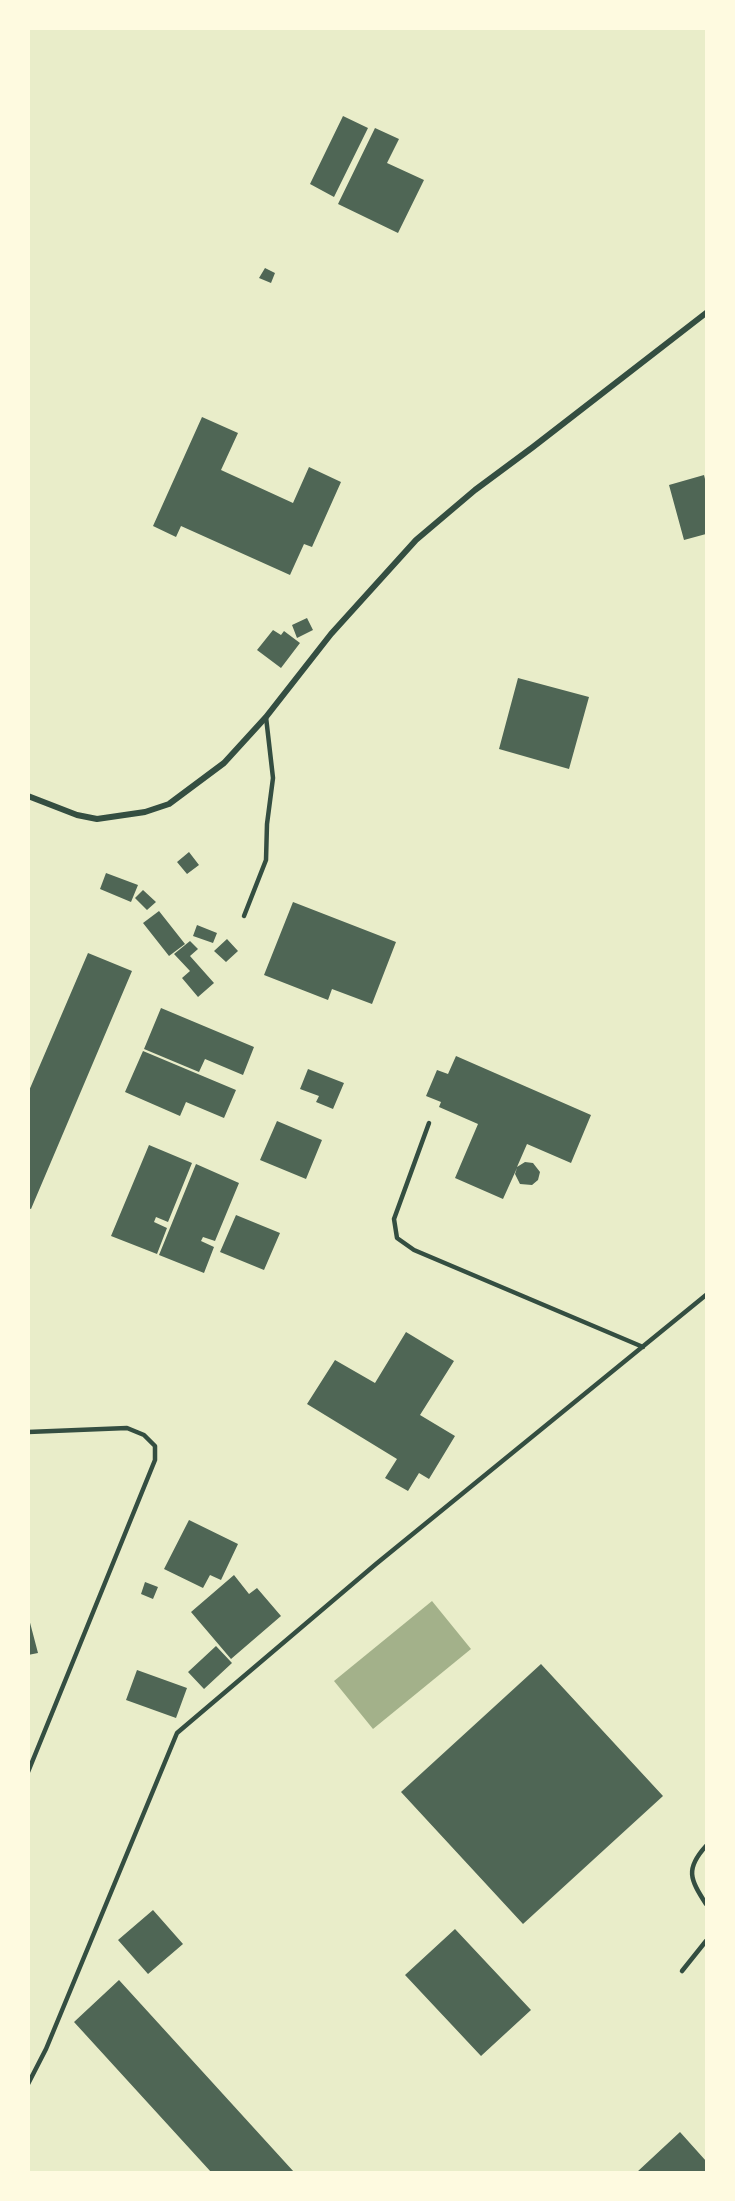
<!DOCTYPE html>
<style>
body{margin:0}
#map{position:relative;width:735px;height:2201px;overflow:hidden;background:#e9edc9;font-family:Overpass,sans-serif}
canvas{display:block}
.frame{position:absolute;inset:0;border:30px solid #fefae0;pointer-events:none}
</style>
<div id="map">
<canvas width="735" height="2201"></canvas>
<div class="frame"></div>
</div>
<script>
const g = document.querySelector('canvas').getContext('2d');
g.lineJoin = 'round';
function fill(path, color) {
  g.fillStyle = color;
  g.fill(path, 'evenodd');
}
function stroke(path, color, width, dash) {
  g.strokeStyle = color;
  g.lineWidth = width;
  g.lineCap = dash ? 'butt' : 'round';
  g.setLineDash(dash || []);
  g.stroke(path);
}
fill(new Path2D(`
 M432,1601L471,1649L373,1729L334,1681Z`), '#a3b18a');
fill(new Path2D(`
 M343,116L368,128L334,197L310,184Z
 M375,128L399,139L387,163L424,180L398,233L338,204Z
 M265,268L275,273L271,283L259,278Z
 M202,417L238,433L221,470L293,503L309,467L341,482L312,547L304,544L290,575L181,526L176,537L153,526Z
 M704,475L706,483V534L684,540L669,485Z
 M307,618L313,630L297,638L292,625Z
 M273,630L281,635L284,631L300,643L281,668L257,650Z
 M518,678L589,697L569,769L499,749Z
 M189,852L199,865L187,874L177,862Z
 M106,873L138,885L131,902L100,889Z
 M143,890L156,902L147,910L135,898Z
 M293,902L396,942L372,1004L332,989L328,1000L264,975Z
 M159,911L185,944L169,956L143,923Z
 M197,925L217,933L213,943L193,936Z
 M227,939L238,951L226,962L214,951Z
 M190,941L198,949L190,956L214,983L198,997L182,978L190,971L174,954Z
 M88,953L132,971L31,1209L28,1208V1093Z
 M161,1008L254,1047L243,1075L205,1059L199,1072L144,1049Z
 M143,1051L236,1090L224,1118L186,1102L180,1116L125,1092Z
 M456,1056L591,1115L571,1163L527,1144L517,1167L525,1162L533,1163L540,1172L538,1180L532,1185L520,1184L515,1174L517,1168L503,1199L455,1178L478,1124L439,1107L441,1102L426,1096L437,1070L448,1074Z
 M308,1069L344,1083L333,1109L316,1102L319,1096L300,1089Z
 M277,1121L322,1140L306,1179L260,1160Z
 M149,1145L192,1163L168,1222L156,1217L154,1222L167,1228L157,1254L111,1236Z
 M196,1164L239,1183L215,1241L203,1237L201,1241L214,1247L204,1273L159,1255Z
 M236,1215L280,1233L264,1270L220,1252Z
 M406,1332L454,1361L420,1415L455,1436L429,1479L419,1473L408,1491L385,1478L397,1459L307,1404L335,1360L375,1383Z
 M189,1520L238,1544L221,1580L210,1575L203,1588L164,1569Z
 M234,1575L249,1594L257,1588L281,1616L231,1659L191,1612Z
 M145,1582L158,1587L153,1599L141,1594Z
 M28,1615L38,1653L28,1655Z
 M216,1646L232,1663L204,1689L188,1672Z
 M541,1664L663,1796L523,1924L401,1792Z
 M137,1670L187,1688L176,1718L126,1700Z
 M153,1910L183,1944L148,1974L118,1940Z
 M455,1929L531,2010L481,2056L405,1975Z
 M119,1980L294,2172H211L74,2022Z
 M680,2132L706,2161V2172H637Z`), '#4f6655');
stroke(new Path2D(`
 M244,916L266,860L267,824L273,778L266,717
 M429,1123L394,1219L397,1238L414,1250L643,1347
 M28,1432L127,1428L144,1435L155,1446V1460L28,1772
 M706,1846C685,1869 690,1879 706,1904
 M682,1971L706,1941
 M28,2084L46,2049L177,1733L376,1564L706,1295`), '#344e41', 4.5);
stroke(new Path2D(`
 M28,796L77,815L97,819L145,812L169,804L224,763L266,717L331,634L416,540L475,490L533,447L706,313`), '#344e41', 6);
</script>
